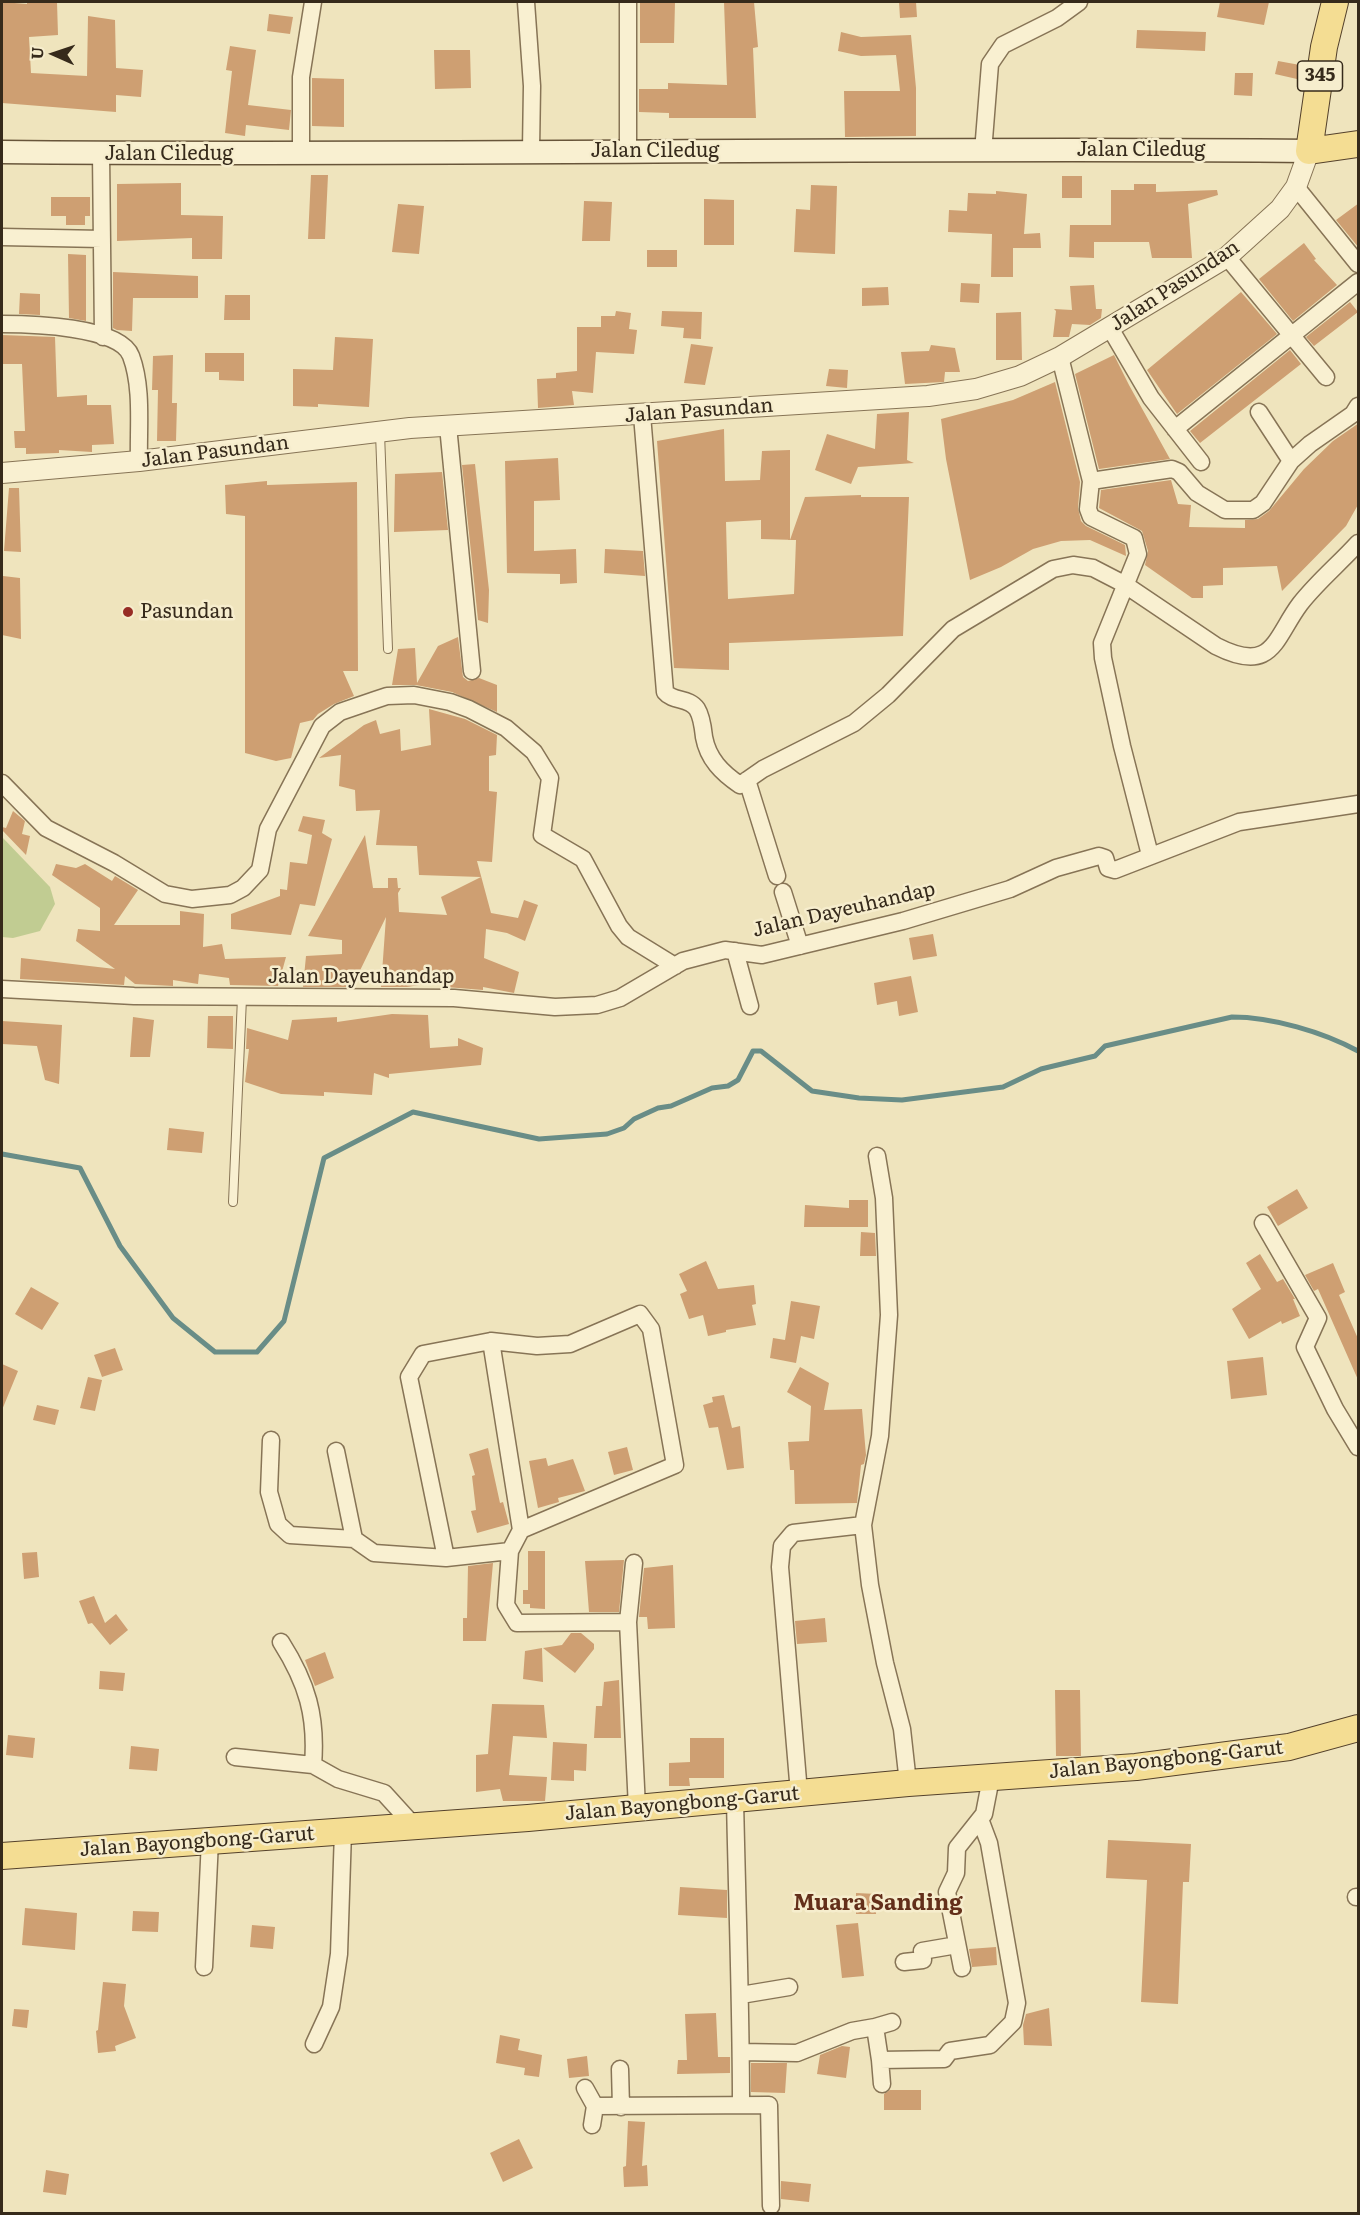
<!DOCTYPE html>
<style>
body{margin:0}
#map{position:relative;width:1360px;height:2215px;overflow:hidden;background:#efe4bd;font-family:Literata,serif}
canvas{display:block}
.frame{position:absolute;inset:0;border:3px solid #362a1b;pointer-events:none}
.north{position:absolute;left:24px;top:24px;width:60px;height:60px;-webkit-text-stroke:4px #f6edcd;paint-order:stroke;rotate:273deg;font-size:16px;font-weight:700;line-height:24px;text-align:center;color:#362a1b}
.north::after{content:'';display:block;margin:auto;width:21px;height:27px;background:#362a1b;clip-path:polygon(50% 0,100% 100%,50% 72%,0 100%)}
</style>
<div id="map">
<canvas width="1360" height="2215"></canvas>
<div class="frame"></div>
<div class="north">U</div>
</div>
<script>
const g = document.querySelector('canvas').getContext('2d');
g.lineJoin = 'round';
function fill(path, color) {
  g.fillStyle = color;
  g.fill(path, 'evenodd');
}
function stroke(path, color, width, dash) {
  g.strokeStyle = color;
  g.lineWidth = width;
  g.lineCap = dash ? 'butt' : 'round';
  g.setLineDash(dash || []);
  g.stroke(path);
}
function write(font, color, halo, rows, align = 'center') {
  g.font = font + ' Literata,serif';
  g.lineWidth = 5;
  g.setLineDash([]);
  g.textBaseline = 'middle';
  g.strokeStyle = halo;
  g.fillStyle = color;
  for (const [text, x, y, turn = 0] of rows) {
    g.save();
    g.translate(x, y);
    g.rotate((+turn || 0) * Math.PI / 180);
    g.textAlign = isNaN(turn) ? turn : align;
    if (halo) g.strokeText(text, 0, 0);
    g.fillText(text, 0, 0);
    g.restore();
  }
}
fill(new Path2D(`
 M2,837L50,887L55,904L40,931L13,938L2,937Z`), '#c1cc92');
stroke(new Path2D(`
 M2,1154L80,1168L120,1246L173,1318L215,1352H257L284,1321L324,1158L413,1112L539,1139L607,1134L624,1128L634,1119L658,1108L671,1106L712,1088L728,1086L738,1080L753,1051H761L812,1091L859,1098L902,1100L1003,1087L1041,1069L1095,1056L1105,1046L1232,1017C1272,1017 1323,1032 1358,1051`), '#698d87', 5);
fill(new Path2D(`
 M2,2L27,4V2H57L58,35L29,37L31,73L87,76L88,16L115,20L116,68L143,70L141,97L116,95V112L2,103Z
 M640,2H675L674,43H640Z
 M724,2H754L758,47L753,48L756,118H669V113L639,112V89H668V83L727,85Z
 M899,2H916L917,17L900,18Z
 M1220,2H1269L1264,25L1217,17Z
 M269,14L293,17L290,34L267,31Z
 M1137,30L1206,32L1205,51L1136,48Z
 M841,32L861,37L911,35L916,88V136L845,137L844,91H900L896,55L861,56L838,51Z
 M230,46L256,50L248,105L291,110L289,130L246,125L245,136L225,133L232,71L226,70Z
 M434,50H470L471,88L435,89Z
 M1278,61L1300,65L1297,79L1275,74Z
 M1235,73H1253L1252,96L1234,95Z
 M312,78L344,79V127L312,126Z
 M311,175H328L325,239H308Z
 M1062,176H1082V198H1062Z
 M181,183V215L223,216L222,259H192V238L117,241V184Z
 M1134,184H1156V192L1217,190L1218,195L1188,204L1192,258H1152L1149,242H1094V258L1069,257L1070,225H1111V190H1134Z
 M811,185L837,186L835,254L794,252L796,209L810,210Z
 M996,191L1027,194L1024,234L1040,233L1041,248H1013V277H991L992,234L948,232L949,210L967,211L968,193L996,194Z
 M51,197H90V216H85V225H66V216H51Z
 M704,199L734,200V245H704Z
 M584,201L612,202L610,241H582Z
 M1359,203V248L1336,220Z
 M398,204L424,206L419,254L392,252Z
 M1304,243L1316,259L1314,260L1337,285L1293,321L1259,279Z
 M647,250H677V267H647Z
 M68,254L86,255V321L69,318Z
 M113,272L198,276V298H133L132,331L117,330L113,328Z
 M961,283L980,284L979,303L960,302Z
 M1094,285L1096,309H1102L1101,318L1090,325L1072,324L1069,337H1053L1056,311L1054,309L1072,310L1070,286Z
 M888,287L889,305L862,306V288Z
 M1241,292L1277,334L1177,414L1147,370Z
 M20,293L40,294V315L19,314Z
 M225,295H250V320H224Z
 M1350,302L1358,312L1314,346L1306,337Z
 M616,311L631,313L629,329L637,330L634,354L596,352L593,393L572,391L574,405L538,408L537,379L556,378V373L577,371V327H601V316H615Z
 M662,311L702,312L701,339L683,338L684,328L661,326Z
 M1021,312L1022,360H996V313Z
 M2,335L55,337L57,397L87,395V405H111L114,444L92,445V452L59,450V453L26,454V448H15L14,431H25L22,364H2Z
 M335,337L373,339L369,407L318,404V407L293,406V369L333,370Z
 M691,344L713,347L705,385L684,383Z
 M931,345L955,348L960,372H945L944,382L905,384L901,352L929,351Z
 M1290,350L1301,364L1200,443L1190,431Z
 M205,353H244V381L219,380V372H205Z
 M173,355L172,403H177L176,441H157L158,390H152L153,356Z
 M1114,355L1129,385L1170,459L1099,469L1075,374Z
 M829,369L848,370L847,388L826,386Z
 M1055,382L1080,482L1078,508L1081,521L1086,526L1125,545L1126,556L1090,540L1061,541L1033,549L1001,567L970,580L946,459L941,419L1013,400Z
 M909,412L907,460L914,463L858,467L851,484L815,470L827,434L875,449L877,414Z
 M1359,423V503L1346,526L1282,591L1277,566L1223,568V585L1203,586V598H1192L1145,565L1148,551L1142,531L1099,508L1101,490L1171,480L1178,504L1191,505L1189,527L1245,528V520L1258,519L1269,511L1304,469L1333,441Z
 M724,429L725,481L760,480L762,451L790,450V540L805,497L861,495V497H909L903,636L729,643V670L674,668L657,441ZM761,520V539L796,540L794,594L728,599L726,522Z
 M558,458L560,500L534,501V551L576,549L577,583L560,584V574L507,573L505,461Z
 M475,464L489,590L488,623L478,620L462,465Z
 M442,472L448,530L394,532L395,474Z
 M267,481V485L357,482L358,671H343L354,696L334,704L318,714L313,720L300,723L291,758L276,761L245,753V516L226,514L225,485Z
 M9,488H19L21,552L4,551Z
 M605,549L643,551L645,576L604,573Z
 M3,576L20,578L21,639L2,635Z
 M458,637L463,677L468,681L479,678L497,685V712L452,692L416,685H392L398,649L415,648L417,683L438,646Z
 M429,709L465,719L497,735L496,755L489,756V791L497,792L492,862L477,861L491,913L518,918L524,900L538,905L525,941L507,933L486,929L484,958L519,972L514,993L483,987V990L446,987L445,981L407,987H381L386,917L352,987H303L306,956L342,954V940L308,936L365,835L373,888H388V878H397L398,888H401L398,893L399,912L447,915L441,897L481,877L419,875L417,846L376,845L380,810L356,811L355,790L339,786L341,755L319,758L364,725L376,720L380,734L400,729L401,751L431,745Z
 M13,811L25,821L22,834L30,836L26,855L2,830V827L6,828Z
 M303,816L325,820L322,833L332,839L315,906L300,904L291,935L231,929V914L280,896V889L287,890L290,862L307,864L312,835L298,831Z
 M56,864L76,868L85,864L112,881L115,876L138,890L114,925H180V911L204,914L203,947L222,944L225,959L286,957L278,986L230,985L229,978L199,974L198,984L173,980V986L135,984L125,976L124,985L20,979L21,958L115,969L76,941L78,929L100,931V908L52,875Z
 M933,934L937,956L913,960L909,938Z
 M911,976L918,1012L899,1016L897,1001L877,1005L874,983Z
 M392,1014L428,1015L430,1048L458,1046V1038L483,1048L481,1065L389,1074V1078L374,1073L372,1095L324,1092V1096L281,1094L245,1082L249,1049H246L247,1028L288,1040L292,1020L337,1017V1022Z
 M208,1016H233V1049L207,1048Z
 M133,1017L154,1020L150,1057H130Z
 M2,1021L62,1025L59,1084L45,1080L37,1046L2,1044Z
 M169,1128L204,1132L202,1153L167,1150Z
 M1297,1189L1308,1208L1278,1226L1267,1207Z
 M849,1200H868V1227H804L805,1205L849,1208Z
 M861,1232L875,1233L876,1256H860Z
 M1260,1254L1277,1282L1283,1279L1295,1299H1293L1300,1316L1282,1324L1281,1321L1249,1339L1232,1309L1261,1289L1246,1263Z
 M706,1261L718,1289L754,1285L756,1304L752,1305L756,1325L726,1330V1332L708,1336L703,1315L689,1319L680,1294L687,1291L679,1274Z
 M1333,1263L1345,1292L1339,1295L1359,1341V1382L1318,1289L1314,1291L1305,1275Z
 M31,1287L59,1303L42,1330L15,1314Z
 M791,1301L820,1306L814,1339L801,1336L796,1363L770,1358L773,1338L785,1340Z
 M115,1348L123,1370L102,1377L94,1355Z
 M1263,1357L1267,1395L1231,1399L1227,1361Z
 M2,1364L18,1371L2,1410Z
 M800,1367L829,1383L824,1410L862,1409L866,1455L864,1464L861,1465L857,1503L795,1504L794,1470H790L788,1442L809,1441L811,1406L787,1392Z
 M88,1377L102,1380L95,1411L80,1408Z
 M724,1395L732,1428L740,1426L744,1468L727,1470L718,1427L709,1428L703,1405L713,1402L712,1397Z
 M37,1405L59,1410L55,1425L33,1420Z
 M627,1447L633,1470L614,1475L608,1452Z
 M488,1448L500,1503L503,1502L509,1524L477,1533L471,1511L476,1510L472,1476L475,1475L469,1454Z
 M546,1458L548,1466L573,1459L585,1491L558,1498L559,1502L538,1508L529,1461Z
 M528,1551H545V1609L530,1608V1604H523V1590H528Z
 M37,1552L39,1577L24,1579L22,1553Z
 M624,1560L619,1612H589L585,1561Z
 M493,1563L486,1641H463V1618H467L468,1566Z
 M673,1565L675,1628L648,1629L647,1617H639L644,1568Z
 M94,1596L105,1623L116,1614L128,1630L110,1645L92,1623L88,1624L79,1601Z
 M825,1618L827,1642L797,1644L795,1621Z
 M571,1633H581L594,1644V1649L575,1673L543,1648L562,1645Z
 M542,1648L543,1682L523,1679L525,1651Z
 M325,1652L334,1678L315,1686L305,1660Z
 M100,1671L125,1673L123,1691L99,1689Z
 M619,1680L621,1738H594L596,1706H602L604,1682Z
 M1055,1690H1080L1081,1756H1056Z
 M492,1704L544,1705L547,1738L513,1736L509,1775L547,1777L545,1801H503L500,1789L476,1792V1755L488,1754Z
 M8,1735L35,1738L33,1758L6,1755Z
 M690,1738H724V1778H689L690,1786H669V1763L690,1762Z
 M553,1742L587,1744L586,1771L574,1770V1781L551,1780Z
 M131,1746L159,1749L157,1771L129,1769Z
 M1108,1840L1191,1844L1189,1882H1183L1178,2004L1141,2002L1147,1880L1106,1878Z
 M680,1887L727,1890V1918L678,1915Z
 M856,1893L877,1894L876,1914H856Z
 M25,1908L77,1913L75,1950L22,1945Z
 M133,1911L159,1912L158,1932L132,1931Z
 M858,1923L864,1976L842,1978L836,1925Z
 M252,1925L275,1927L273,1949L250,1947Z
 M996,1947L997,1965L972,1967L969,1949Z
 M103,1982L126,1984L124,2006L136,2038L115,2046L116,2051L98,2053L96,2031L98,2030Z
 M1049,2008L1052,2046L1024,2045L1023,2025L1026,2014Z
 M14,2009L29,2010L27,2028L12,2026Z
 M716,2013L718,2057H730V2073L677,2074L678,2060H687L685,2014Z
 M500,2035L520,2039L518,2050L542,2055L539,2077L524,2075L525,2068L496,2063Z
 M842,2046L850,2047L846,2078L817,2074L820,2055Z
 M587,2056L589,2076L569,2078L567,2059Z
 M751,2063H787L785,2093L751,2092Z
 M890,2090H921V2110H884V2094Z
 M628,2121L645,2122L642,2166L647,2165L648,2186L624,2187L623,2167L626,2166Z
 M519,2139L533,2168L503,2182L490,2153Z
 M46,2170L69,2174L66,2195L43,2192Z
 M781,2181L811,2184L809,2202L781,2199Z`), '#ce9f72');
const service = new Path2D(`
 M380,433L388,649
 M233,1202L242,998`);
const minor = new Path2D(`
 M526,2L532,86L531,150
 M628,151V2
 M983,152L990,64L1003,45L1057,18L1079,2
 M101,153L103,337
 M301,155V77L313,2
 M1296,187L1358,264
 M2,237L102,239
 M1227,257L1326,377
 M2,324C29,324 120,326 131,356C143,388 138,428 139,461
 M1110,328L1151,398L1201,462
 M1060,357L1091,481L1088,509L1091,517L1134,538L1138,554L1102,643L1103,658L1122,746L1150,855
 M1259,412L1291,461
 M642,415L665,692C673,702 689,697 697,709C702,717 703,728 704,737C708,759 722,773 740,785L763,769L854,723L888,695L953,629L1053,569L1073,565L1093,568L1124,584L1216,646C1273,675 1274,639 1300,604C1317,582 1340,563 1358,543
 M448,426L472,671
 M1175,429L1358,282
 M1091,481L1172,469L1179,472L1197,493L1225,510H1253L1263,503L1291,461L1310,444L1353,414L1358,406
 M747,780L777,876
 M2,783L46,828L114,863L165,894L192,899L230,895L243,888L260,870L268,829L322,726L340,712L375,700L387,696L414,695L450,702L469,709L506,728L534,752L550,778L542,835L583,859L619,926L628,937L675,966
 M783,892L800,946
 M735,951L750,1006
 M2,989L134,996L454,998L555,1007L597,1005L620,998L683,961L725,950L762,955L903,921L1010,889L1056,868L1099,856L1105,858L1108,868L1115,870L1239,822L1358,804
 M877,1156L884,1198L889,1315L880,1436L863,1525L870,1585L885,1663L902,1729L908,1783
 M1263,1223L1318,1318L1305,1347L1335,1409L1358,1447
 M491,1341L521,1530L510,1551L506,1605L517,1623L628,1622
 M271,1440L269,1492L278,1524L290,1535L354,1539L374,1553L446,1558L510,1551
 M336,1451L354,1539
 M446,1558L409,1377L423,1354L491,1341L537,1346L570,1344L640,1314L651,1329L675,1465L521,1530
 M634,1563L628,1622L637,1808
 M281,1642C307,1683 317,1716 313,1765
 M235,1757L313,1765L338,1779L384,1793L414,1826
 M799,1793L780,1567L782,1546L793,1533L863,1525
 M735,1799C737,1901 741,2003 741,2105
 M1356,1897H1358
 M904,1962L923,1960L922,1951L957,1945
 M204,1967L210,1840
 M962,1968L947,1892L956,1873L957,1848L984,1814L991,1778
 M741,1995L789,1987
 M875,2027L892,2022
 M314,2044L331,2007L339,1954L343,1831
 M741,2052L797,2053L852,2031L875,2027L880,2060L944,2059L950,2051L990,2045L1013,2022L1017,2003L989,1843L980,1819
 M880,2060L882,2084
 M620,2069L621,2107
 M585,2088L595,2106
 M592,2125L595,2106L769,2105L771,2206`);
const tertiary = new Path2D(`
 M2,473L139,461L410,428L928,396L976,389L1020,376L1060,357L1227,257L1280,209L1296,187L1309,151`);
const secondary = new Path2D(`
 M2,152C437,156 873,147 1309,151`);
const primary = new Path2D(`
 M1335,2L1324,47L1309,151L1358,144
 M2,1856L528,1818L908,1783L1136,1767L1289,1747L1358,1728`);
stroke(service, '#877456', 10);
stroke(minor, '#877456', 19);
stroke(tertiary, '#877456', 22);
stroke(secondary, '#68553a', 25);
stroke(primary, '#54412b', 28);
stroke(service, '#f9f0d1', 8);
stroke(minor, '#f9f0d1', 16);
stroke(tertiary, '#f9f0d1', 20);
stroke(secondary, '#f9f0d1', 22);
stroke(primary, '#f4dd93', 26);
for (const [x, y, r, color] of [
 [128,612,6,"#972d25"]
]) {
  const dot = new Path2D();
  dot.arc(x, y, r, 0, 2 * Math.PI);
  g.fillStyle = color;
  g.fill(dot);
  stroke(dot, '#f6edcd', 2);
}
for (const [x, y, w] of [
 [1320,76,45]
]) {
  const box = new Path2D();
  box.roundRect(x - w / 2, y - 15, w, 30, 4.5);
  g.fillStyle = '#f6edcd';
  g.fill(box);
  stroke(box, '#362a1b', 1.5);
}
write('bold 18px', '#362a1b', null, [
 ["345",1320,76]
]);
write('20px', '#362a1b', '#f6edcd', [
 ["Jalan Ciledug",1141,150],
 ["Jalan Ciledug",655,151],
 ["Jalan Ciledug",169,154],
 ["Jalan Pasundan",1175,286,-33],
 ["Jalan Pasundan",699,411,-4],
 ["Jalan Pasundan",215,452,-7],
 ["Jalan Dayeuhandap",844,910,-13],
 ["Jalan Dayeuhandap",361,977],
 ["Jalan Bayongbong-Garut",1166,1760,-6],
 ["Jalan Bayongbong-Garut",682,1804,-5],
 ["Jalan Bayongbong-Garut",197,1842,-4]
]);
write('20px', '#362a1b', '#f6edcd', [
 ["Pasundan",140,612]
], 'left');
write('bold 22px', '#632f1a', '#f6edcd', [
 ["Muara Sanding",878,1904]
]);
</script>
